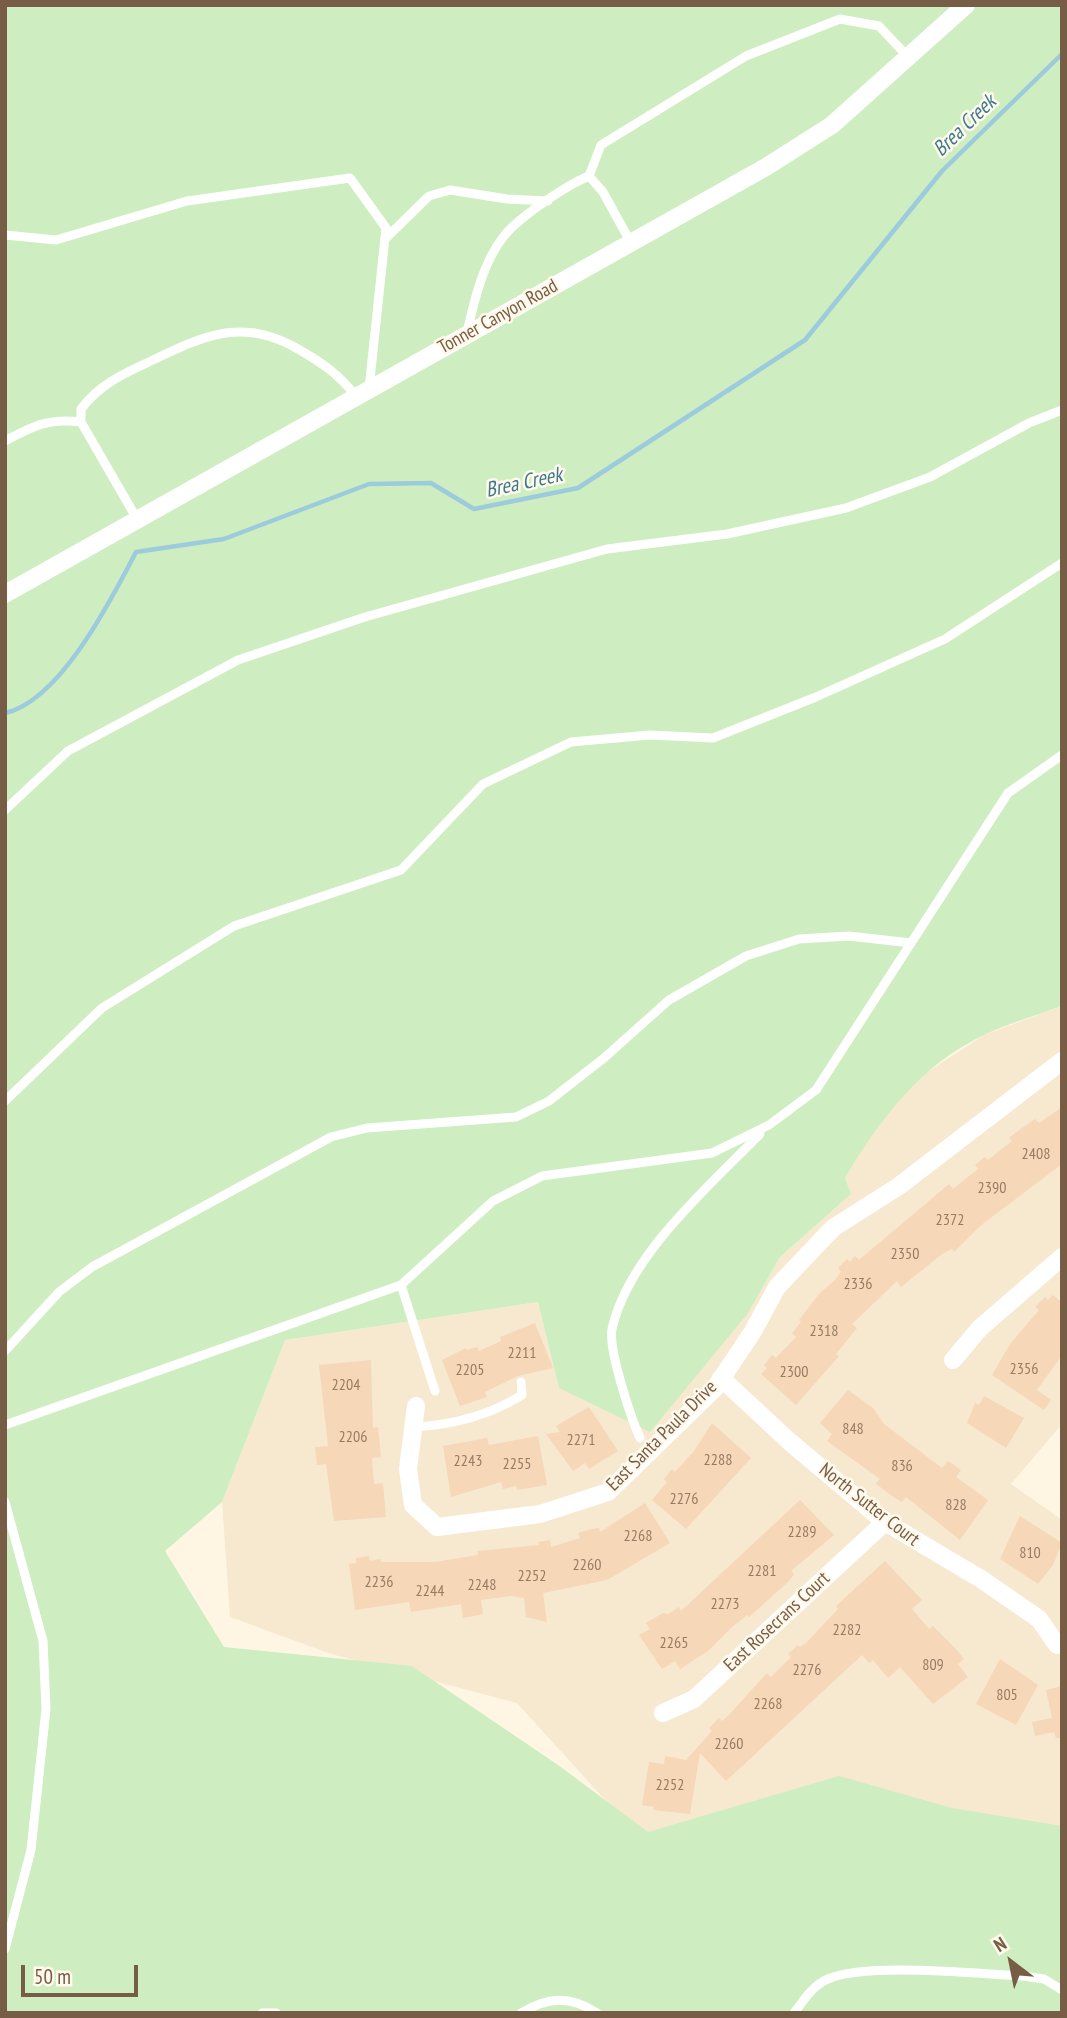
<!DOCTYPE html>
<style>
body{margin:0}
#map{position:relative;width:1067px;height:2018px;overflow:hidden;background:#fef6e3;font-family:"PT Sans Narrow",sans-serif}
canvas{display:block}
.frame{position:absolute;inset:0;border:7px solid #785d46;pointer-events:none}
.north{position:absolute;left:976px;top:1927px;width:70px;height:70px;-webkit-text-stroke:5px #fff9eb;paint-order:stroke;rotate:328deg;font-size:19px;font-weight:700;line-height:28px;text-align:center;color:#785d46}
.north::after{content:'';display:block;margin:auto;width:24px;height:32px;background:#785d46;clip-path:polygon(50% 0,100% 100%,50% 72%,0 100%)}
.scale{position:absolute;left:21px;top:1965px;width:117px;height:32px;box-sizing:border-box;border:4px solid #785d46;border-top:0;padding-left:9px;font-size:21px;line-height:24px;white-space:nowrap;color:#785d46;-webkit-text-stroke:5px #fff9eb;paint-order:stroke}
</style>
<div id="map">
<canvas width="1067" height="2018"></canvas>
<div class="frame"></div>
<div class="north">N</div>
<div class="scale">50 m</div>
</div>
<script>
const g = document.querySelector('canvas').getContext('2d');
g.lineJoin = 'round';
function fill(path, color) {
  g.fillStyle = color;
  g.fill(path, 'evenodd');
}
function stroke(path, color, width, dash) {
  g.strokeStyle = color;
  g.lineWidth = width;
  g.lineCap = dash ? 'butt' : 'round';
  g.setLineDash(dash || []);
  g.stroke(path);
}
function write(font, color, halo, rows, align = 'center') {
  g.font = font + ' "PT Sans Narrow",sans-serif';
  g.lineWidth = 5;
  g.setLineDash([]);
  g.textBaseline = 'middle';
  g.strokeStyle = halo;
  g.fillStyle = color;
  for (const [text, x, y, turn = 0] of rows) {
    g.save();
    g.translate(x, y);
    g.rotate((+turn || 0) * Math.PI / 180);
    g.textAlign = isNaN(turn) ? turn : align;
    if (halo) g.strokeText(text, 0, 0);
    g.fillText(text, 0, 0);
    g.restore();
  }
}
fill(new Path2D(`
 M1062,1006V1424L1011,1484L1062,1520V1872L666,1867L517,1703L331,1654L230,1617L222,1502L285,1340L538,1302L559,1388L748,1313L780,1257L851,1194L845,1178L873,1131L899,1098L926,1073L984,1035Z`), '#f6e9d0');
fill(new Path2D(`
 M5,5H1062V1006C1037,1015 1010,1023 986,1034C921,1064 880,1119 845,1178L851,1194L780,1257L748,1313L650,1432L559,1388L538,1302L285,1340L222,1502L165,1551L224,1647L412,1666L558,1765L648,1832L839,1776L952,1808L1062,1826V2013H5Z`), '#ceedc0');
stroke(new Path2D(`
 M5,713C60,701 111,600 136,552L224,539L369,484L431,483L474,509L578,488L805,340L942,171L1062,54`), '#9bcbdc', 4.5);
fill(new Path2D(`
 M1062,1107V1164L980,1226L954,1252L952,1249L942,1254L901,1287L897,1281L852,1324L857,1328L836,1354L839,1356L796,1405L761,1374L767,1368L764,1365L772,1355L776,1358L796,1337L792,1333L801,1322L799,1320L819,1294L835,1280L841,1272L838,1268L847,1259L850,1262L855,1256L859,1260L949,1184L953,1189L978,1169L975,1165L985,1157L988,1160L1012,1141L1009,1138L1019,1130L1035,1119L1039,1123Z
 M1053,1295L1062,1303V1355L1037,1390L1051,1400L1044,1410L992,1375L1010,1344L1039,1310L1035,1307L1045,1297L1048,1300Z
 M535,1323L553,1368L518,1376L485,1392L487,1397L460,1406L442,1360L466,1348L467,1350L477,1347L479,1351L501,1341L500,1337Z
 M371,1360L373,1428L378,1427L381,1457L372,1458L374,1484L383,1483L386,1517L334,1521L326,1464L317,1465L315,1447L328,1446L319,1365Z
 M848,1390L873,1408L884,1424L942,1468L948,1461L961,1470L956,1477L988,1500L960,1540L906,1497L902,1502L895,1498L876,1484L880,1479L827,1441L832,1434L820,1423Z
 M984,1396L1024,1418L1006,1448L967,1423L975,1403L979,1405Z
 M589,1407L618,1451L589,1469L585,1463L573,1471L546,1434L560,1432L556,1426Z
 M712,1423L751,1458L686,1529L652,1500L667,1482L664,1479L672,1469L675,1472L694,1451Z
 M538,1436L547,1485L517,1490L516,1486L503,1489L501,1482L451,1497L443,1446L487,1438L489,1445Z
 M800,1500L834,1535L791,1571L794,1574L789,1581L749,1617L747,1615L731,1628L708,1651L680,1669L675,1661L662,1669L639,1635L650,1629L646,1623L663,1613L668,1614L679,1607L681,1611Z
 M645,1503L670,1543L607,1580L543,1593L547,1622L526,1617L524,1598L511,1596L481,1600L483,1614L463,1618L461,1604L411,1612L409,1602L355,1610L349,1564L356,1563V1558L369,1556L370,1561L380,1559L381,1562H435L478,1555V1551L539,1545L538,1542L550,1540L551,1547L580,1538L578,1533L591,1529L599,1528L600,1532Z
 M1020,1516L1062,1543L1053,1565L1038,1584L1000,1559Z
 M885,1561L922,1600L912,1609L929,1629L933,1626L956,1649L964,1659L958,1664L968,1677L933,1704L900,1667L888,1678L873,1660L869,1663L862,1655L726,1781L700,1753L690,1814L653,1810L654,1807L642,1805L649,1762L664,1764L665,1756L686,1760L712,1731L709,1728L719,1718L722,1721L728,1716L767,1673L771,1677L791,1657L788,1654L798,1645L800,1647L806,1643L838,1609L836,1606Z
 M1000,1659L1038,1685L1016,1725L976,1704Z
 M1062,1686V1738H1056L1054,1732L1035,1736L1032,1722L1052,1718L1046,1690Z`), '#f6d7b8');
stroke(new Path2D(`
 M589,176L601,145L746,56L840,19L879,26L908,57
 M5,235L56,240L187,201L350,178L386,228L369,389
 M385,239L429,196L450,190L507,199L548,201
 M467,333C474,301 483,262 504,236C519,217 567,185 589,176L603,192L631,243
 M5,441C33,426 48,418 81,422
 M137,519L81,422V409C100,384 123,374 151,361C205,335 243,317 298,349C324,364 337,373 356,396
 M5,810L68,751L238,660L365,617L607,549L727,534L846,508L930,477L1029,423L1062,410
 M5,1101L102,1008L234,926L401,870L483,784L571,742L650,735L713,738L816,697L945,639L1062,563
 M401,1285L435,1391
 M5,1351L59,1292L92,1267L331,1137L367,1128L516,1117L549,1101L604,1058L669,1000L746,956L799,939L849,936L911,943
 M5,1425L401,1285L493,1201L542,1176L712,1153L769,1125L816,1090L1008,793L1062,755
 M414,1427C452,1425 490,1415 522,1395L521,1382
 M640,1438C631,1418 608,1349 612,1329C628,1256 709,1186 760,1134
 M5,1502L43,1641L46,1709L31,1850L5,1949
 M262,2013H276
 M521,2013C547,1997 570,1995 597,2013
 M794,2013C804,2000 813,1985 828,1979C867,1962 977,1974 1023,1976L1044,1979L1062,1990`), '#fff', 9);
stroke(new Path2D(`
 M5,594L766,167L832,125L966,5
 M953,1360L980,1328L1062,1257
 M721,1378L790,1442L885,1522L981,1579L1039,1619L1057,1645
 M416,1406L408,1469L413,1505L437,1527L540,1514L608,1492L715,1388L752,1333L777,1287L833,1228L899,1186L1062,1061
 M663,1713L694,1699L885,1522`), '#fff', 18);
write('16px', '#987c62', null, [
 ["2408",1036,1154],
 ["2390",992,1188],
 ["2372",950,1220],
 ["2350",905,1254],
 ["2336",858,1284],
 ["2318",824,1331],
 ["2211",522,1353],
 ["2356",1024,1369],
 ["2205",470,1370],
 ["2300",794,1372],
 ["2204",346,1385],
 ["848",853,1429],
 ["2206",353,1437],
 ["2271",581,1440],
 ["2288",718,1460],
 ["2243",468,1461],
 ["2255",517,1464],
 ["836",902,1466],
 ["2276",684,1499],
 ["828",956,1505],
 ["2289",802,1532],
 ["2268",638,1536],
 ["810",1030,1553],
 ["2260",587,1565],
 ["2281",762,1571],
 ["2252",532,1576],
 ["2236",379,1582],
 ["2248",482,1585],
 ["2244",430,1591],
 ["2273",725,1604],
 ["2282",847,1630],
 ["2265",674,1643],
 ["809",933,1665],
 ["2276",807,1670],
 ["805",1007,1695],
 ["2268",768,1704],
 ["2260",729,1744],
 ["2252",670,1785]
]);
write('19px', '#785d46', '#fff9eb', [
 ["Tonner Canyon Road",498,317,-29],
 ["East Santa Paula Drive",662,1436,-45],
 ["North Sutter Court",869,1505,38],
 ["East Rosecrans Court",777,1622,-43]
]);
write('italic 21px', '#3e798e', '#fff9eb', [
 ["Brea Creek",965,126,-44],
 ["Brea Creek",524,483,-12]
]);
</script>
